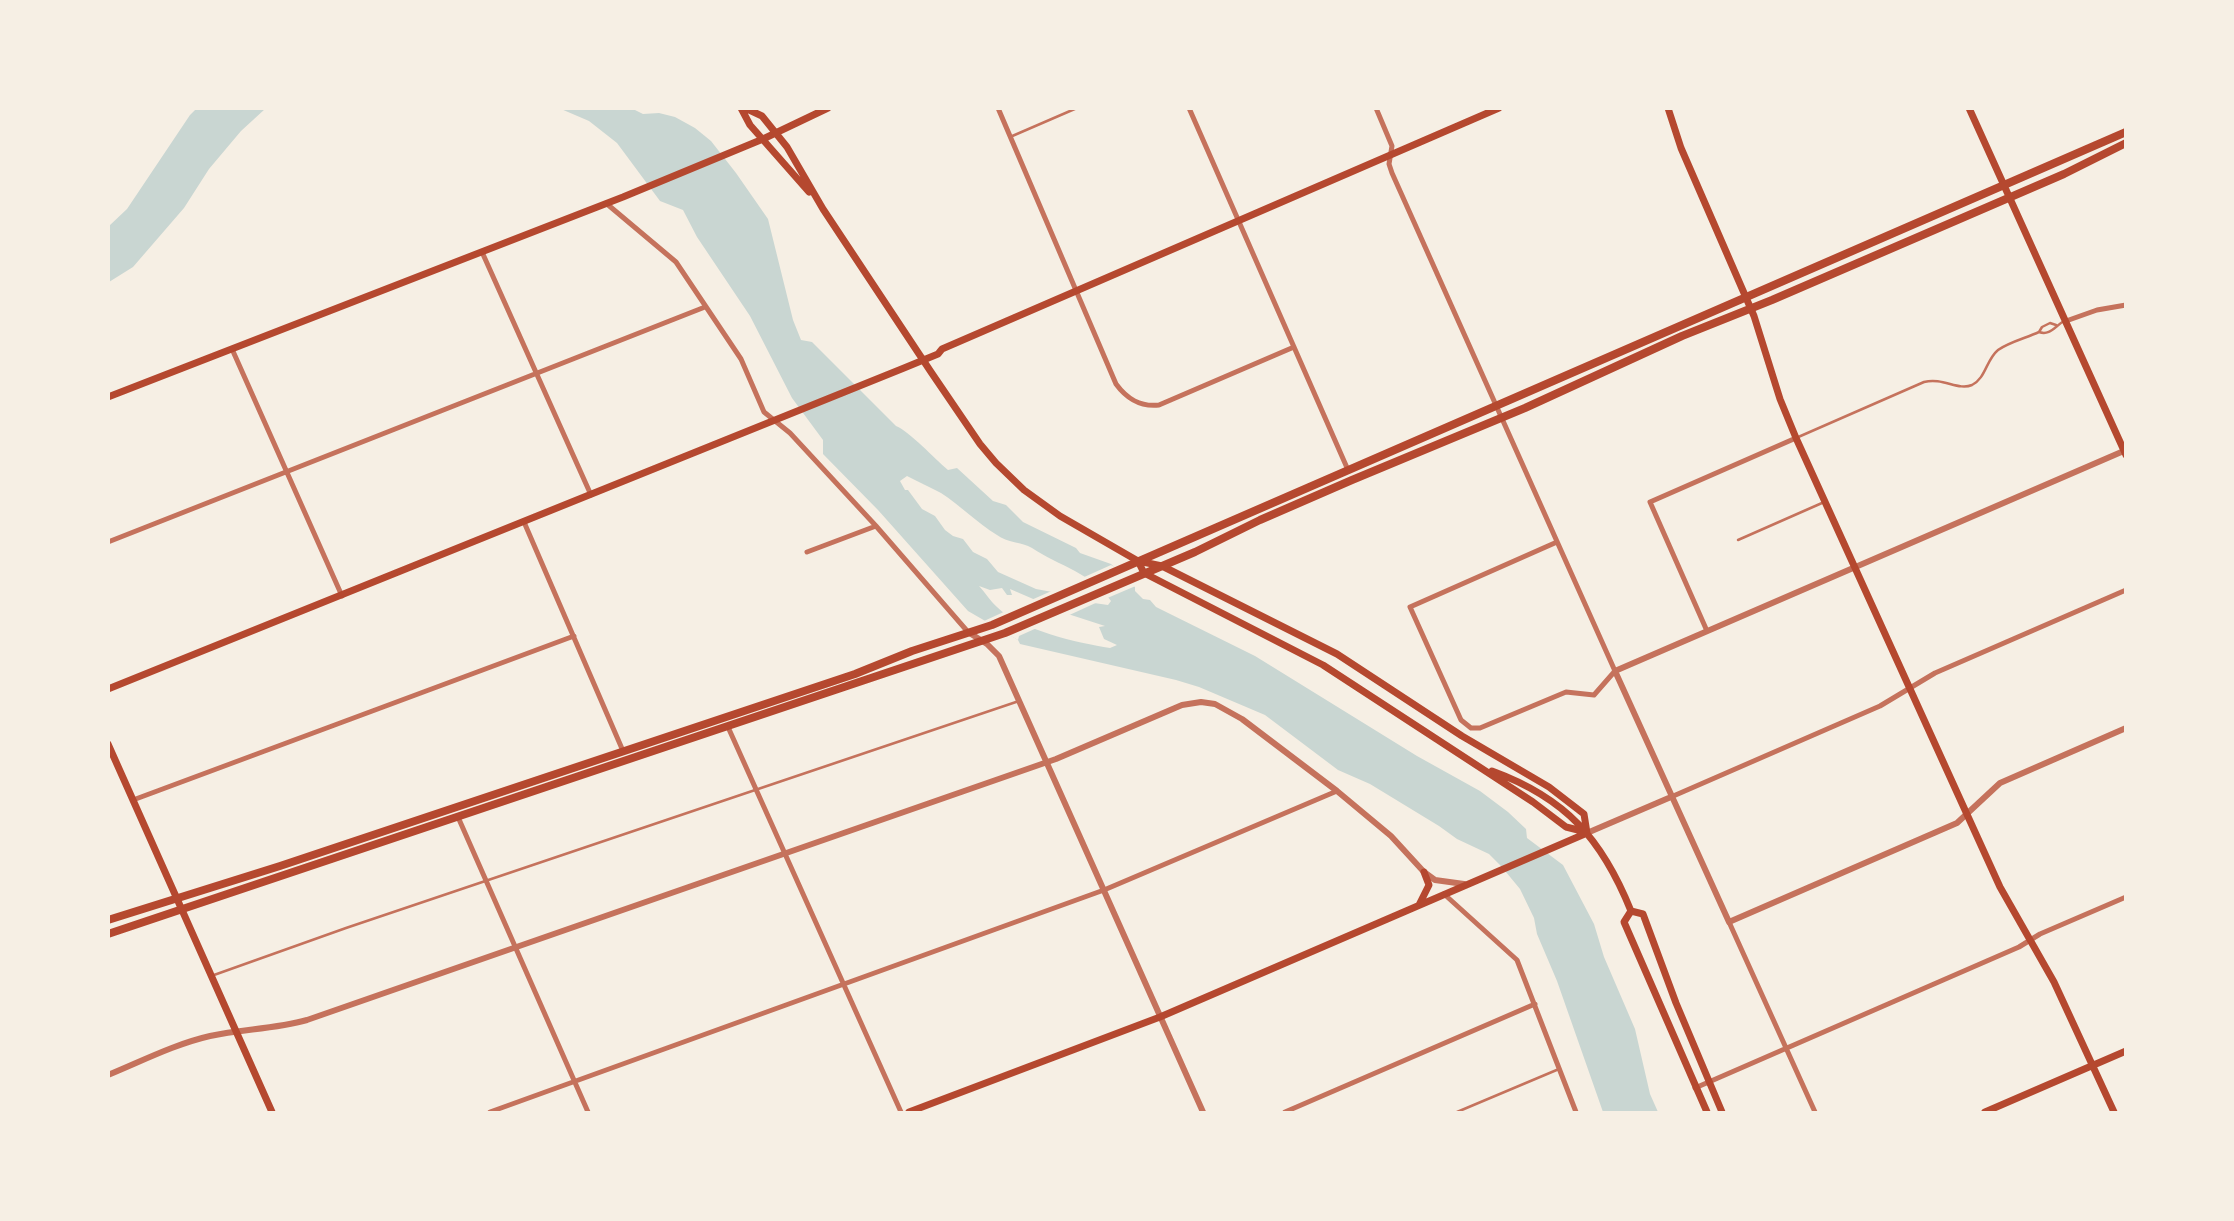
<!DOCTYPE html>
<style>
body{margin:0}
#map{position:relative;width:2234px;height:1221px;overflow:hidden;background:#f6efe4;font-family:Raleway,sans-serif}
canvas{display:block}
.frame{position:absolute;inset:0;border:110px solid #f6efe4;pointer-events:none}
</style>
<div id="map">
<canvas width="2234" height="1221"></canvas>
<div class="frame"></div>
</div>
<script>
const g = document.querySelector('canvas').getContext('2d');
g.lineJoin = 'round';
function fill(path, color) {
  g.fillStyle = color;
  g.fill(path, 'evenodd');
}
function stroke(path, color, width, dash) {
  g.strokeStyle = color;
  g.lineWidth = width;
  g.lineCap = dash ? 'butt' : 'round';
  g.setLineDash(dash || []);
  g.stroke(path);
}
fill(new Path2D(`
 M197,108L265,109L241,131L209,169L184,208L133,267L109,282V226L127,209L190,115Z
 M561,109H633L643,114L659,113L675,117L695,128L711,141L736,173L768,219L793,320L801,340L812,342L896,426C910,432 934,458 948,470L957,468L993,501L1006,505L1023,522L1076,548L1080,553L1111,564L1135,587V591L1143,599L1150,600L1156,607L1255,656L1417,756L1480,791L1508,812L1526,829L1527,838L1563,865L1594,924L1604,957L1635,1029L1650,1094L1658,1112H1603L1557,981L1537,934L1534,918L1520,889L1501,866L1489,854L1457,839L1439,826L1370,784L1338,770L1265,715L1199,687L1176,680L1020,644L1018,640L968,611L878,510L823,454V440L792,398L750,316L697,237L683,210L660,201L617,143L589,121ZM907,476C918,482 930,487 941,493C960,505 977,523 997,535C1007,543 1022,542 1032,548C1059,566 1092,573 1111,601L1108,605L1080,601L1063,594L1036,589L998,572L987,559L973,552L963,539L953,536L945,530L935,516L922,509L908,490H905L900,481ZM979,586L990,590L1002,588L1007,595H1012L1010,589L1068,614L1105,626L1099,627L1104,639L1117,645L1110,648C1078,643 1020,630 997,607C990,601 985,592 979,586Z`), '#c9d6d2');
fill(new Path2D(`
 M1111,565L1125,573L1138,585L1105,599L1082,578Z
 M1056,589L1081,598L1100,601L1065,617L1029,601Z
 M1008,610L1039,627L1019,636L1018,640L984,621Z`), '#f6efe4');
stroke(new Path2D(`
 M1010,137L1077,108
 M2039,332L2042,327L2050,323L2056,325
 M1796,438L1924,382C1943,377 1958,391 1972,385C1986,378 1986,360 1998,350C2009,342 2026,338 2039,332C2050,336 2055,326 2064,321
 M1738,540L1822,503
 M214,975L346,928L1019,701
 M1457,1112L1559,1069`), '#c5725c', 2.5);
stroke(new Path2D(`
 M998,108L1116,384C1127,399 1140,407 1159,405L1294,347
 M1189,108L1348,470
 M1376,108L1392,146L1389,164L1392,173L1615,671L1594,695L1566,692L1480,728H1471L1461,720L1410,607L1557,542
 M607,204L676,262L741,359L764,412L790,433L876,526L968,632
 M482,252L591,495
 M2066,321L2097,310L2126,305
 M232,349L342,596
 M524,522L623,751
 M108,542L705,307
 M807,552L876,526
 M1707,631L1650,502L1796,438
 M728,727L901,1112
 M1671,797L1880,706L1935,673L2126,590
 M133,800L574,636
 M458,817L588,1112
 M1444,894L1517,960L1576,1112
 M1729,922L1815,1112
 M1695,1088L2019,947L2040,934L2126,897
 M490,1112L1104,890L1337,791
 M1285,1112L1535,1004`), '#c5725c', 5);
stroke(new Path2D(`
 M2126,450L1615,671L1729,922L1957,823L2000,783L2126,728
 M968,632L987,644L999,656L1203,1112
 M1587,833L1671,797
 M108,1075C142,1061 175,1044 210,1036C243,1029 275,1029 307,1020L1056,759L1182,705L1201,702L1215,704L1242,719L1337,791L1391,836L1424,872L1435,880L1464,884`), '#c5725c', 6);
stroke(new Path2D(`
 M741,108L750,125L809,192
 M745,108L762,116L787,147L823,209L931,372L980,444L996,463L1024,490L1060,516L1138,561L1162,566L1337,654L1462,736L1549,787L1584,814L1587,833
 M1668,108L1681,148L1754,316L1780,399L1796,438L2000,887L2054,982L2114,1112
 M1969,108L2126,455
 M108,397L623,197L763,139L828,108
 M1138,561L1144,573L1323,665L1533,802L1566,827L1586,832
 M108,689L904,368L938,354L942,349L1499,108
 M108,744L272,1112
 M1492,771C1566,798 1602,839 1631,911
 M1419,905L1429,885L1424,872
 M1631,911L1643,914L1676,1003L1722,1112
 M1631,911L1624,922L1707,1112
 M909,1112L1160,1017L1587,833
 M1985,1112L2126,1051`), '#b5482f', 7);
stroke(new Path2D(`
 M108,920L280,866L855,674L912,651L992,625L2126,132
 M108,934L1005,633L1195,552L1260,520L1352,480L1525,408L1682,336L1772,300L2064,174L2126,143`), '#b5482f', 8);
</script>
